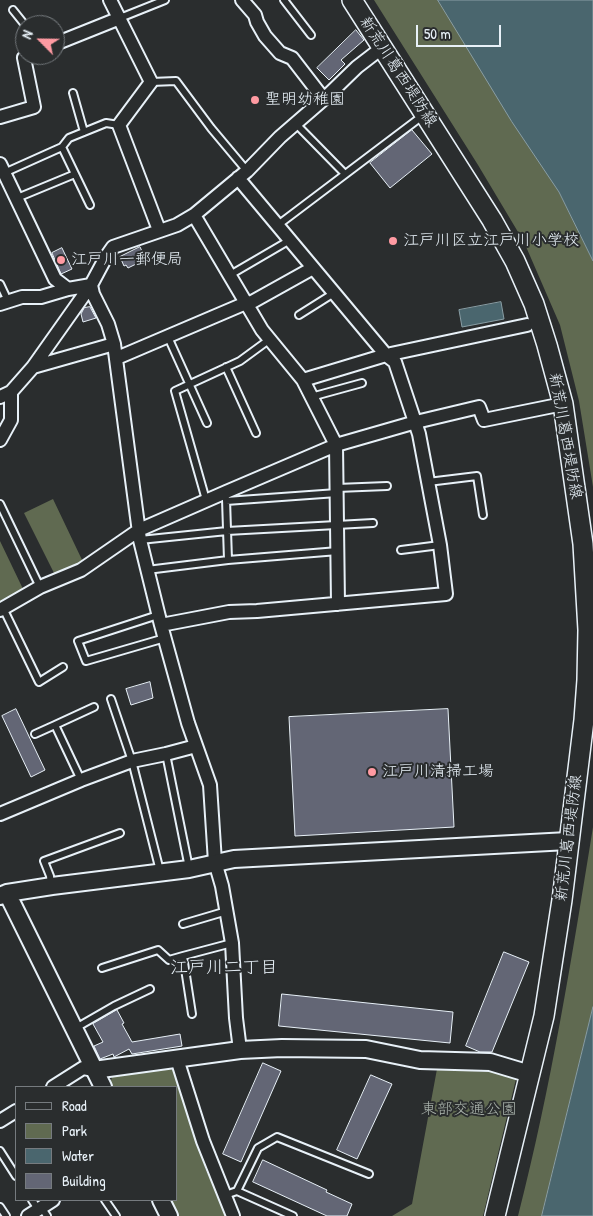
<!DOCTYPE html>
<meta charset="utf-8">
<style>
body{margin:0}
#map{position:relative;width:593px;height:1216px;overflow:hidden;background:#2a2d2e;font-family:"Patrick Hand",sans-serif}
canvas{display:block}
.legend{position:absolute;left:15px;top:1086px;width:162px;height:115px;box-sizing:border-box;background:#2a2d2e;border:1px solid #767b7f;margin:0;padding:6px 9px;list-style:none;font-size:15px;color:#e8f1f8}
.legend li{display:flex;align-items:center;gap:10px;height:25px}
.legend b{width:25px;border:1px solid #767b7f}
.north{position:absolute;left:15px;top:15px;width:50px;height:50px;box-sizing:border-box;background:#2a2d2e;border:1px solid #767b7f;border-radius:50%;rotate:293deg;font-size:14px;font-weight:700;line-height:20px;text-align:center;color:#e8f1f8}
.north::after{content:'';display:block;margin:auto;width:18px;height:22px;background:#ff9aa2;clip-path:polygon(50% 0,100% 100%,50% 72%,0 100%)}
.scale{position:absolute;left:416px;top:25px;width:85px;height:22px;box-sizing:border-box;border:2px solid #e8f1f8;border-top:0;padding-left:6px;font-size:15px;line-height:18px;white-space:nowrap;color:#e8f1f8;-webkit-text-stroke:4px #2a2d2e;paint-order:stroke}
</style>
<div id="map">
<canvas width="593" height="1216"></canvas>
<ul class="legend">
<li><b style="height:6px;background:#2a2d2e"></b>Road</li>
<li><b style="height:14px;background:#606a51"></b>Park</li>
<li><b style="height:14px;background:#4a666e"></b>Water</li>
<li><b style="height:14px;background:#636675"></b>Building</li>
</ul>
<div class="north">N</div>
<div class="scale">50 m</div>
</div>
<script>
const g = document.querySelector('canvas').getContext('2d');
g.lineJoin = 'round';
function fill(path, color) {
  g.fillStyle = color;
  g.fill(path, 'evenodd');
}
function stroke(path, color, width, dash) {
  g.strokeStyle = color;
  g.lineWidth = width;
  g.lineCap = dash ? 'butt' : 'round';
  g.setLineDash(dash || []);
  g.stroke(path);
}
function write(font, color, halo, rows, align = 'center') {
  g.font = font + ' "Patrick Hand","Klee One",sans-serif';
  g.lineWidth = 4;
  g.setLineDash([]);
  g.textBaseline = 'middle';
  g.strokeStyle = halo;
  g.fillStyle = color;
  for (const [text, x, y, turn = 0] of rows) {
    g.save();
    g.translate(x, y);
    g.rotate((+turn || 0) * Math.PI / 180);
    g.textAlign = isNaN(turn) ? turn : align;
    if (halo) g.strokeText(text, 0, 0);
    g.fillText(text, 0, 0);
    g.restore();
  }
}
fill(new Path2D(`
 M374,0H438L559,192L593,261V487L579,401L560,325L524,242L478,165Z
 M53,499L84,564L56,577L24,513Z
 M0,541L23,589L0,604Z
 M593,827V1007L542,1216H518C551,1088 572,957 593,827Z
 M173,1067L206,1170L228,1216H177L168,1200H176V1087H109L113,1074Z
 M437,1069L492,1072L516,1079L483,1216H392L412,1204Z`), '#606a51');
const water = new Path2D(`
 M438,0H593V261L559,192L512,122Z
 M501,302L504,319L462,327L459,310Z
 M593,1007V1216H542Z`);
fill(water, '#4a666e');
stroke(water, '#899ea5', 1);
const building = new Path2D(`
 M356,30L364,40L341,60L345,64L329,80L317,68Z
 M412,130L432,154L390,188L370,163Z
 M140,247L146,259L128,268L126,265L124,266L120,257Z
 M62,248L72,269L61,274L52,253Z
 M90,307L96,318L83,322L81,314L84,308Z
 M150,682L153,698L131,705L126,689Z
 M16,709L45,770L31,777L2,716Z
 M448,709L454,827L295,836L289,717Z
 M504,952L529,962L492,1052H480L466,1046Z
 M282,994L453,1012L450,1043L279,1026Z
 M117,1010L124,1023L122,1024L132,1042L180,1034L182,1046L132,1054L129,1049L114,1057L113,1054L100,1059L94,1046L103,1042L93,1024Z
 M263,1063L281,1071L241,1162L223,1154Z
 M371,1075L392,1084L357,1159L337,1150Z
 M263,1160L327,1190L326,1192L352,1204L347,1216H327L253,1182Z`);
fill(building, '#636675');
stroke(building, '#e8f1f8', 1);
const service = new Path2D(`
 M284,0L311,35
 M13,10L25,25
 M120,18L165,0
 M151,82L176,81L211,128L247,171
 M73,93L84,132
 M296,124L345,174
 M62,147L90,205
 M4,173L62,147L69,138L106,123L119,125
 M17,198L75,174
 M278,225L417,120
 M230,275L290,240
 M0,284L8,301
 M299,315L334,293
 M168,337L207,423
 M226,367L256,433
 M311,397L362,383
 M428,482L477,476L483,515
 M337,488L387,486
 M226,499L228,560
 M206,500L175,391L240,361L270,339
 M226,501L337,493
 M0,504L40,587
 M140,540L227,531L373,523
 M401,550L440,545
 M147,570L228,560L338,551
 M3,608L39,682L63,667
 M158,615L78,641L86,661L165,638
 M111,699L132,761L160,871
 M55,725L94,707
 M35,734L55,725L81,780
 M166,754L189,868
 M51,885L50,876L44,861L120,833
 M183,924L227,911
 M102,968L158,950L169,960L183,956
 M192,1014L183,956L232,943
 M74,1029L114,1006L150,989
 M0,1151L16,1176
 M237,1191L293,1216
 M225,1195L237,1191L258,1148L277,1137L369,1174
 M32,1200L38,1209
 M105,1200L116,1216
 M0,1207L6,1216
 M41,1207L47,1216`);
const minor = new Path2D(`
 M110,0L151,82L119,125L159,230
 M242,0L255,15L257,22L265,36L280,53L292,58L319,93L325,98
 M55,44L120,18
 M0,117L34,107L24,58L30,55
 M0,164L55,279L68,289
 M194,215L262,330L303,380L336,445L338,604
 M0,304L22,297H41L68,289L91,285L93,294L108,324L114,344L140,540L161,625L188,723L210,785L215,862L222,886L232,943L236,1018L240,1050
 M117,358L246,303L252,302L313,268
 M33,367L114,344
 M303,380L386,355L527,325
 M0,397L11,392
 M0,440L11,420V392L33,367L91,285L106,257L113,247L177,225L194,215L247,171L280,137L325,98L357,67L383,47
 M0,610L40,587L81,570L139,530L226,492L336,445L416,422L479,407L484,420L563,404
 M161,625L229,612L257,611L446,594L440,545L419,434L395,362L386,355L238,178
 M0,814L81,780L132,761L166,754L196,746
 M177,1059L203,1141L233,1216
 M53,1087L83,1068L94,1070
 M0,1121L16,1111
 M28,1216L53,1200`);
const tertiary = new Path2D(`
 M7,893L103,1087
 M0,896L7,893L52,886L189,869L234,859L568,841
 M94,1070L240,1050L282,1048L366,1049L420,1060L490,1062L530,1074
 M161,1200L169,1216`);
const secondary = new Path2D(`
 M352,0L492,220L515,261L534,304L547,345L563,404L583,544L588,630L587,680L584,720L562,900L544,1016L495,1216`);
stroke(service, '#e8f1f8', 10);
stroke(minor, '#e8f1f8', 16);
stroke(tertiary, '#e8f1f8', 20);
stroke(secondary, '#e8f1f8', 22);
stroke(service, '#2a2d2e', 6);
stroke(minor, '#2a2d2e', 12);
stroke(tertiary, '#2a2d2e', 16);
stroke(secondary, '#2a2d2e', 19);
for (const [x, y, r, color] of [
 [255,100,5,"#ff9aa2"],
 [393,241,5,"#ff9aa2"],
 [61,260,5,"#ff9aa2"],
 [372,772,5,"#ff9aa2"]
]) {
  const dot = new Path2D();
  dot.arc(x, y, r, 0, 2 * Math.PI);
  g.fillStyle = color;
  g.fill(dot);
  stroke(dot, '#2a2d2e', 2);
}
write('16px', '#e8f1f8', '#2a2d2e', [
 ["新荒川葛西堤防線",398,72,57],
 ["新荒川葛西堤防線",565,436,80],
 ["新荒川葛西堤防線",569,838,-83]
]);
write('16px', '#e8f1f8', '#2a2d2e', [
 ["聖明幼稚園",265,100],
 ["江戸川区立江戸川小学校",403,241],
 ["江戸川一郵便局",71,260],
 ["江戸川清掃工場",382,772]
], 'left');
write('16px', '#abb4ad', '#2a2d2e', [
 ["東部交通公園",469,1110]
]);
write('18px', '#e8f1f8', '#2a2d2e', [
 ["江戸川二丁目",224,968]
]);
</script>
